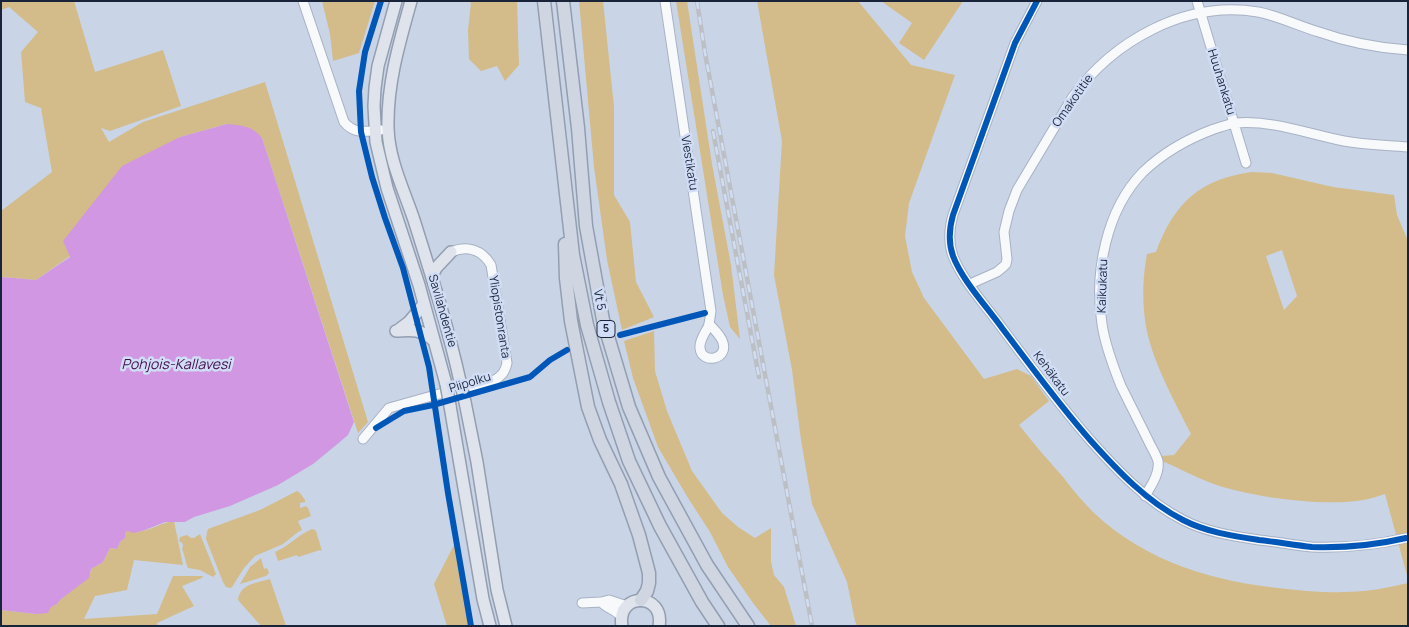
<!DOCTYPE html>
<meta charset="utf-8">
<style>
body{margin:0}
#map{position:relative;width:1409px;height:627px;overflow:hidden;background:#c9d4e6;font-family:Manrope,sans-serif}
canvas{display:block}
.frame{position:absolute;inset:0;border:2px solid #19243a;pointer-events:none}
</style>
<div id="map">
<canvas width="1409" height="627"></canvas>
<div class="frame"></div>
</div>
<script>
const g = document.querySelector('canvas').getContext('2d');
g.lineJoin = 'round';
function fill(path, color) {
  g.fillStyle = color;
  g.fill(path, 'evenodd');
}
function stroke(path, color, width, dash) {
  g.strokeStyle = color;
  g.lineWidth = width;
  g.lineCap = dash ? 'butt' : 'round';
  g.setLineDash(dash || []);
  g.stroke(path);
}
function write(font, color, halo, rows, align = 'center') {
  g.font = font + ' Manrope,sans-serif';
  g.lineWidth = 5;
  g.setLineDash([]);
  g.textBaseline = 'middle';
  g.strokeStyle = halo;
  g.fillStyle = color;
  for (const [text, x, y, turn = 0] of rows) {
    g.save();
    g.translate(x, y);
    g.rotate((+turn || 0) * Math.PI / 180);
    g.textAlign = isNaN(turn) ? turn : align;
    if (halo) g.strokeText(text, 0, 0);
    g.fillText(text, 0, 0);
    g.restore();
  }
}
fill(new Path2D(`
 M1,1H74L95,72L163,50L181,106L110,131L101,128L109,142L143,122L265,82L368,422L358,433L262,138L227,124L180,137L70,256L36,280L1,277V211L52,172L41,108L25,102L21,52L38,32L9,7L1,10Z
 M322,1H375L359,53L333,61L330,34Z
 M469,1H517L519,65L505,81L497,66L481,71L469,59L468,30L471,3Z
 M579,1H603L614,107V195L630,222L636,282L654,317L622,330L607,260L594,167Z
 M676,1H687L712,164L731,265L740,339L730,327L723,295Z
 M757,1H858L911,65L955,75L909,203L905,236L912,272L924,298L984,379L1017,369L1031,376L1049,401L1019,425C1033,443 1048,460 1063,477C1072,489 1082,501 1093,512C1147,563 1215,582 1287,589C1306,591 1325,593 1344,592C1366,592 1387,588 1408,583V626H857L855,621L847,582L812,504L801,440L792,370L774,275L782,141Z
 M881,1H963L924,60L899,43L912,23Z
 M1252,172L1272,173L1333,187L1394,195L1397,215L1408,241V579L1385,494C1378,496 1370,499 1363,500C1324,507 1248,497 1211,483C1195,477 1179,468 1162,461L1161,456L1174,455L1191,434C1174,400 1150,358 1145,320C1142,297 1143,276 1147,254L1156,252C1174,203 1200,179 1252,172ZM1282,250L1297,296L1284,310L1266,256Z
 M654,331L655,371L667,411L692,471L722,513L738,527L755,538L771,528V562L774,575L784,587L796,626H771L753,603L728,567L710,532L688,498L658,447L633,378L624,341Z
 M297,491L300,493L305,500V502L300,503V508L306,506L308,508L311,516L298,521L302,530L298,532L283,544L255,556L244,568L232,587L231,588L226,587L223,582L206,539L207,532L208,529L260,510Z
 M174,521L183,565L134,560L127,590L95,596L84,619L157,614L173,576H203L202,578L182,586L194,606L157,623L158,626H1V610L36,614L57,604L61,599L90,574L91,569L103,562L110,548L117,549L120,542L125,538V533L127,530C143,536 158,523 174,521Z
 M312,529L315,530L316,531L322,551L320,550L298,557L297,555L278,561L275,552C289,546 298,535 312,529Z
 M200,534L216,574L213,577L200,570L188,568C185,562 185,555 182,549C184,545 183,543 179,541L180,537L187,535L191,538H194Z
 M455,543L460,559L471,615V626H447L434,584Z
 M261,558L264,569L267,568L269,573L266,576L240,584L250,567Z
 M270,579L286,626H261L238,600C240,584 256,583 270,579Z`), '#d3bc89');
fill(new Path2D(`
 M227,124C241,125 253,126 262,138L354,422L348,435L335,446L313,464L278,485L230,506L194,517L185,522H165L145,530L134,533L127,531L125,533V538L120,542L117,549L110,548L103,562L91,569L89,578L61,599L57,604L51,607L48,613L36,614L1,610V277L36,280L70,257L63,241L122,166L180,137Z`), '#d197e2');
const minor = new Path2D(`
 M303,1L344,122C355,135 366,131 381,130
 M665,1L711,311C710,316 710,322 708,327C705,333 699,341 700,348C701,365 731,360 722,340C719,334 714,329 709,324
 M1037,1L1015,43L953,215C949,229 948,242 953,256C962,280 987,307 1002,328C1031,366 1059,405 1091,441C1118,471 1146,501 1183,520C1206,532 1233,536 1259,540C1277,542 1294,545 1312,547C1343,548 1376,545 1406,538
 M1197,1L1246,163
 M970,284L997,272L1003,267L1006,264L1007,259L1004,232L1009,211L1017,190L1072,98C1113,41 1185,0 1258,12C1279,16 1298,26 1319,32C1347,42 1378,48 1408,50
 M363,439L389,408L439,394L493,381C502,376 505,372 507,363L491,265C482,250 468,245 451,252
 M1145,496C1151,486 1160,473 1158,461C1156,454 1151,447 1148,440C1139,422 1130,404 1121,386C1113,366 1105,345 1102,324C1094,273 1106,210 1143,172C1164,152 1187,139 1214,129C1221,127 1228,124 1236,123C1273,120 1308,134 1344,141C1365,145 1386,145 1408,147
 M601,602C607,608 615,610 621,616
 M582,603L601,602L609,600L627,606`);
const major = new Path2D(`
 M396,1L378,66L375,88L374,106L376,142L387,188L419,285L446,384
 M411,1C399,44 387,84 388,128C389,161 404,190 414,220C431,274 448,327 460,381
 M432,276L436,268L451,252
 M396,331C412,330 421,329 433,340
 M397,331L409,322L424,304
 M465,402L477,462L497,590L506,626
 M450,406L483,599L490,626
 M622,626C616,592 665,592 659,626`);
const highway = new Path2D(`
 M544,1L573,255L587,325L609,402L629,461L660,526L702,602L718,626
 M563,1L578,128L586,226L603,320L629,407L659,477L707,565L748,626
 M565,244L566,278L571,321L588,407L600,440L621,484L639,535L649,573V583L647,591L641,600`);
stroke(minor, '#a7b2c4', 11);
stroke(major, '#939eb1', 14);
stroke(highway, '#939eb1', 15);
stroke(minor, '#f7f9fb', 9);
stroke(major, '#dfe4ec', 11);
stroke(highway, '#cfd6e2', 12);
const rail = new Path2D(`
 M697,1L705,53L812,626
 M713,131L759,377`);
stroke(rail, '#bcc0c5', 4.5);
stroke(rail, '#d0ddf5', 2.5, [8]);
const majorBridge = new Path2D(`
 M460,381L465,402
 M446,384L450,406`);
stroke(majorBridge, '#939eb1', 14, []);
stroke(majorBridge, '#dfe4ec', 11);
stroke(new Path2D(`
 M381,1L365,52L359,91L361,132L372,177L385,218L403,268L429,367L448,493L471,626
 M1037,1L1015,43L953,215C949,229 948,242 953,256C962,280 987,307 1002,328C1031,366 1059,405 1091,441C1118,471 1146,501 1183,520C1206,532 1233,536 1259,540C1277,542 1294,545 1312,547C1343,548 1376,545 1406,538
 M620,335L705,313
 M376,428L404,411L433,405L530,377L550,360L567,350`), '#0057b8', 6);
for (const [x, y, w] of [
 [606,329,18]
]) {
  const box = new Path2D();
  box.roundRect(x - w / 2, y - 8.5, w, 17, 4);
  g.fillStyle = '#d0ddf5';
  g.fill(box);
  stroke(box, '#19243a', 1);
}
write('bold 11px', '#19243a', null, [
 ["5",606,329]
]);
write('12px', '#19243a', '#d0ddf5', [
 ["Huuhankatu",1221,82,73],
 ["Omakotitie",1073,101,-55],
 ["Viestikatu",689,163,81],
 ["Kaikukatu",1103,286,-88],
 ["Vt 5",599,300,79],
 ["Savilahdentie",442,311,74],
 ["Yliopistonranta",499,317,81],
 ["Kehäkatu",1051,374,53],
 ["Piipolku",470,383,-17]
]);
write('italic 14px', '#430b4b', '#d0ddf5', [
 ["Pohjois-Kallavesi",176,365]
]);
</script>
